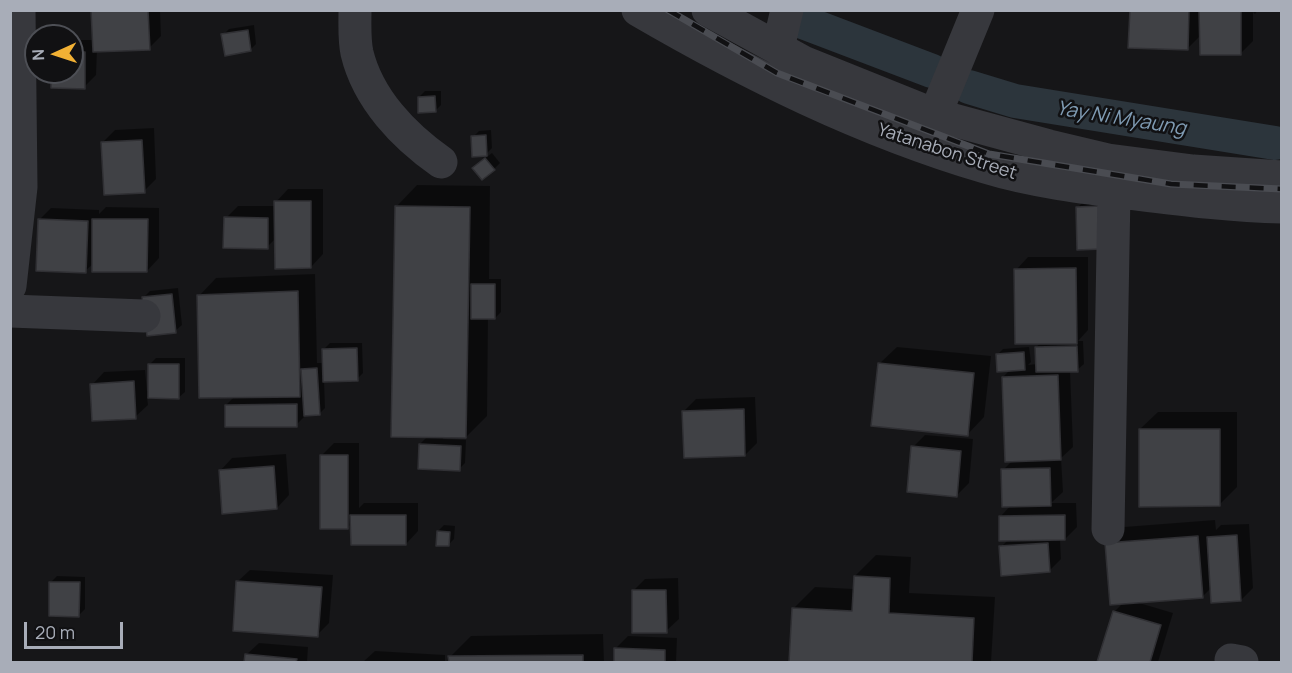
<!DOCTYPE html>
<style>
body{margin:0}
#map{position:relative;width:1292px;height:673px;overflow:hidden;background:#161618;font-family:Manrope,sans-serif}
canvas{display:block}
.frame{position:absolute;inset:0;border:12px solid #a8adb8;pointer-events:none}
.north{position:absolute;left:24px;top:24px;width:60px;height:60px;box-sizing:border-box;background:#111113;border:2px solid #4d4f55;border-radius:50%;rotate:267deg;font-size:16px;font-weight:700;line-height:24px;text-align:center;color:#a8adb8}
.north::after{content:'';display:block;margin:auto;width:21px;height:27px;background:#f2b134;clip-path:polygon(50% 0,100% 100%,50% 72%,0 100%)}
.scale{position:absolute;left:24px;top:622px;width:99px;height:27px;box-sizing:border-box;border:3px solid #a8adb8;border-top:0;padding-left:8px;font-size:18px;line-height:21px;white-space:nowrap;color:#a8adb8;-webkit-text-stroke:4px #111113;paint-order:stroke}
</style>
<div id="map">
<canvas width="1292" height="673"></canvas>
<div class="frame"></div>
<div class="north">N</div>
<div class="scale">20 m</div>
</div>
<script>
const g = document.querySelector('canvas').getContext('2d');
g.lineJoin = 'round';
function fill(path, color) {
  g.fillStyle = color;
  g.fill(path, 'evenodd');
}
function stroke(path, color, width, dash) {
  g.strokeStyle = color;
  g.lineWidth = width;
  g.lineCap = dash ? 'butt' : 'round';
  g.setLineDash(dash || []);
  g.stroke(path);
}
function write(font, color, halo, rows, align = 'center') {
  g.font = font + ' Manrope,sans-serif';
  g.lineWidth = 5;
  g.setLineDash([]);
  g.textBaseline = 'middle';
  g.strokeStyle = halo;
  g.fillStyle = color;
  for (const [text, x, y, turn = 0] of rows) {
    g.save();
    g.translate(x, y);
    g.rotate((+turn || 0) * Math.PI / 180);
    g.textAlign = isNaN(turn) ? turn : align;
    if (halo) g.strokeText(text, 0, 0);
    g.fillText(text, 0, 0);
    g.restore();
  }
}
fill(new Path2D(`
 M92,10H160L161,36L149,48L97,50L96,75L84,87L52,72H72V40H94Z
 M1131,10H1258L1255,14L1253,12V41L1240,54L1201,35L1187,49Z
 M254,25L256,44L250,50L223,35L229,29Z
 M425,91H441V105L435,111L419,97Z
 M154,128L156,179L144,191L103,142L115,130Z
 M491,130L492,148L486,154L473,137L479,131Z
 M492,153L500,163L494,169L480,162Z
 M417,185L490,186L489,279H501V312L495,318H488L487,416L466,437L444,436L443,439L466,440L465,463L459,469L420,444L428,436L396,207Z
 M288,189H323V254L311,267L276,238L267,247L226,218L238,206H276V202Z
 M1107,201L1102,248L1077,208L1083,202Z
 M106,207L159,208V258L147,271L93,264L85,271L39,220L51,208L99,210V214Z
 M1028,257H1088V330L1078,341H1083L1084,364L1077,370H1070L1073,447L1061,458L1063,492L1051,503H1076L1077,527L1065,539H1060L1061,559L1049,571L1001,547L1008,540L1001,516L1011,505L1003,470L1012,461L1003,377L1011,369L997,355L1003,349L1029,347L1031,362L1028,365L1037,364L1036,347L1041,343L1016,270Z
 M315,274L317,363H324V349L330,343H362L363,373L357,379L324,380L325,408L319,414H307L296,425L226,405L235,396L199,296L216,278Z
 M178,288L182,325L175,331L144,297L150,291Z
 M897,347L991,356L984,417L967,435L879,364Z
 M156,358H185V392L178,398L147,397L148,405L135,417L92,385L104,372L145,370L147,391H149L150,364Z
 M755,397L757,443L745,455L684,411L696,399Z
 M1158,412H1237V487L1219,505L1140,429Z
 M925,435L973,439L969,483L956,496L913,447Z
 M334,443H359V508L364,503H418V531L406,544L352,523L347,528L322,455Z
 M286,454L289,495L277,508L220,471L232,458Z
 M1215,520L1216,530L1221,525L1249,524L1253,588L1241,600L1212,587L1202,597L1136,602L1173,613L1158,662H1099L1114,612L1123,603L1106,544L1124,527Z
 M444,525L455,526L454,539L448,545L438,531Z
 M876,555L911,557L909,593L995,597L991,662H791L794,608L815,587L854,589L855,576Z
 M250,570L333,575L329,623L317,635L237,582Z
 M57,576L85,577V609L79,615L51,582Z
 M678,578L679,619L666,631L633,591L645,579Z
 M603,634L604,662H450V657L471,636Z
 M628,636L677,638L676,662H615L616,648Z
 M259,643L308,647L307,662H246V655Z
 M375,651L445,655V662H363Z`), '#0007');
stroke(new Path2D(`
 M803,22L932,71
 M969,87L1015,101L1275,143`), '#2c353c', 34);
const building = new Path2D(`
 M91,10H148L150,50L93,52Z
 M1130,10H1189L1188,50L1128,48Z
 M1199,10H1241V55H1200Z
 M248,30L251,51L225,56L221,34Z
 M72,52H85V89L51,88V72H72Z
 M435,96L436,112L418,113V97Z
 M486,135L487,156L472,157L471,136Z
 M142,140L145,193L104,195L101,142Z
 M485,158L495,170L482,180L472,168Z
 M274,201H311V268L275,269Z
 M395,206L470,207L466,438L391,437Z
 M1101,206L1103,249L1077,250L1076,207Z
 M224,217L268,218V249L223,248Z
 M38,219L88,221L86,273L36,271Z
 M92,219H148L147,272H92Z
 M1076,268L1077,344H1015L1014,269Z
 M471,284H495V319H471Z
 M298,291L300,397L199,398L197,295Z
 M172,294L176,333L147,336L142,297Z
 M1077,346L1078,372H1036L1035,347Z
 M357,348L358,381L323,382L322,349Z
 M1024,352L1025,370L997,372L996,354Z
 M878,363L974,373L968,436L871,426Z
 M148,364H179V399L148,398Z
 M317,368L320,415L304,416L301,369Z
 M1058,375L1061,460L1005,462L1002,377Z
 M134,381L136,419L92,421L90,384Z
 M297,404V427H225V405Z
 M744,409L745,456L684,458L682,411Z
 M1139,429H1220V506L1139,507Z
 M419,444L461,446L460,471L418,469Z
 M911,446L961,451L957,497L907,492Z
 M320,455H348V529H320Z
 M274,466L277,509L222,514L219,470Z
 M1050,468L1051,506L1002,507L1001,469Z
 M350,515H406V545H351Z
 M1065,515V540L999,541V516Z
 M437,531L450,532L449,546H436Z
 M1237,535L1241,601L1211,603L1207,537Z
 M1198,536L1203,598L1110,605L1105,543Z
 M1048,543L1050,572L1001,576L999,546Z
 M854,576L890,578L889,613L974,618L972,662H789L792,608L852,611Z
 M236,581L322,587L318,637L233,631Z
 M49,582H80L79,617L49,616Z
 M632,590H666L667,633H632Z
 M1113,611L1161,625L1150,662H1097Z
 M614,648L665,650V662H614Z
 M245,654L297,659L296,662H244Z
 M583,655V662H449L448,656Z`);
fill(building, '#404145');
stroke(building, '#303034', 1.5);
stroke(new Path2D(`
 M355,10C355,24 354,39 357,53C368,99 404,136 441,162
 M638,10C748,74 863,131 985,167C1034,182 1086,188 1137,194C1185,200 1233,206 1282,207
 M708,10L803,62L935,115L1049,146L1108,160L1193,171L1282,177
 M778,48L787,10
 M935,115L978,10
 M10,286L21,187L19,10
 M10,311L144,316
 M1108,529L1114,192
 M1231,660L1242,662`), '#37383d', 33);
const rail = new Path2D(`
 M668,10L777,73L989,154L1171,184L1282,189`);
stroke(rail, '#4a4c52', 7);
stroke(rail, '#111113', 4.5, [14]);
write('18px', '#a8adb8', '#111113', [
 ["Yatanabon Street",947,152,18]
]);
write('italic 20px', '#7f9bb3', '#111113', [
 ["Yay Ni Myaung",1121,119,9]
]);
</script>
